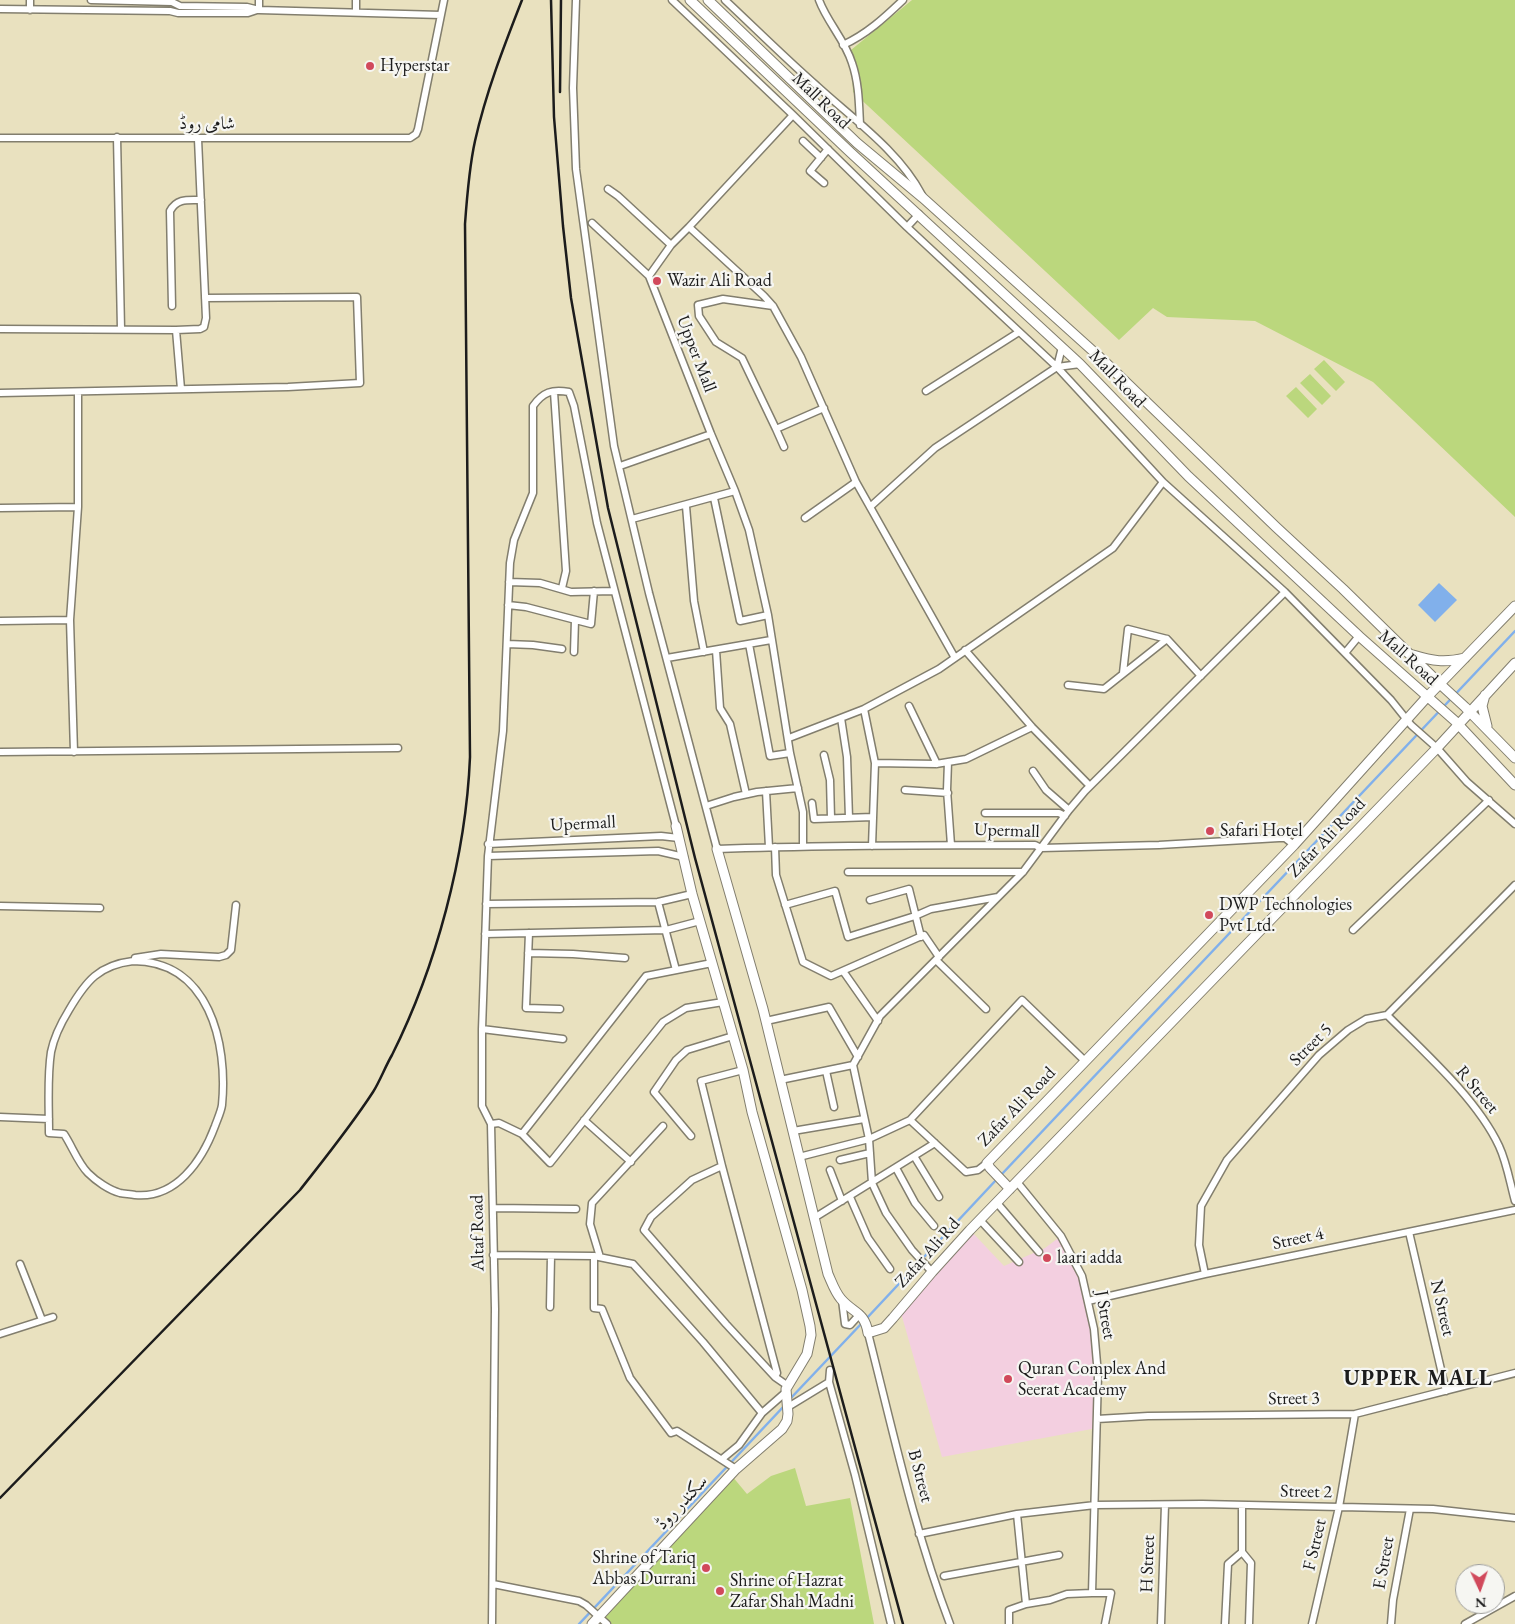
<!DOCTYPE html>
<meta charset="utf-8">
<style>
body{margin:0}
#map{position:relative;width:1515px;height:1624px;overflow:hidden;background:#e9e1bf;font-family:"EB Garamond",serif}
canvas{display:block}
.north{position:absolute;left:1455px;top:1564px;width:50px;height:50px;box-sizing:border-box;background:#f6f6f2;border:1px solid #9f9f9c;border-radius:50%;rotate:177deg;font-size:14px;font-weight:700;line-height:20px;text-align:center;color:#1c1c1c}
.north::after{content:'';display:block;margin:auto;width:18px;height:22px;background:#d1495b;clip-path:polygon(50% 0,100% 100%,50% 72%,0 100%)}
</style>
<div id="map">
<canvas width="1515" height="1624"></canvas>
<div class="north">N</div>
</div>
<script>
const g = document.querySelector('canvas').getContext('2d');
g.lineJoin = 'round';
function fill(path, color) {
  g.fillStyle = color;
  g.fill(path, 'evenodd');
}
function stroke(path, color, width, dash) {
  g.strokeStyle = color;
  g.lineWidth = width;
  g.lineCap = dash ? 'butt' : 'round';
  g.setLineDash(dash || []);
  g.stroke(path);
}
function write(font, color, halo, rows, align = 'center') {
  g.font = font + ' "EB Garamond",Amiri,serif';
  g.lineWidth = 4.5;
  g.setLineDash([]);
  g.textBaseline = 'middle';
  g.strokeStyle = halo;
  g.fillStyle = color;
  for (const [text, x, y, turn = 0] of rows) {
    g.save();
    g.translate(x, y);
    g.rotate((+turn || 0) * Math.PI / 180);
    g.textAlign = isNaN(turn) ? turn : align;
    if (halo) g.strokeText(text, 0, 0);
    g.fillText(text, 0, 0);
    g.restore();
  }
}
fill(new Path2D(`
 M970,1230L1004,1266L1045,1248L1061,1236L1082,1276L1094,1329L1097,1428L942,1457L899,1306Z`), '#f3cfe0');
fill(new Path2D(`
 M912,0H1515V517L1373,382L1255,321L1167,317L1153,308L1119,340L853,92L851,50Z
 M1324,360L1345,382L1336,391L1314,369Z
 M1310,374L1331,396L1322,405L1300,383Z
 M1296,387L1317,409L1308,418L1286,396Z
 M795,1468L806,1506L850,1498L874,1624H610L600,1612L732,1476L747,1494L771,1476Z`), '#bbd77d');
fill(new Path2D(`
 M1439,583L1457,600L1435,622L1418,605Z`), '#81b0eb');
stroke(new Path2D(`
 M1001,1175L1515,631
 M866,1319L997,1179
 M790,1399L862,1323
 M579,1624L785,1405`), '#81b0eb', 2.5);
const street = new Path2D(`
 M30,0V10
 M91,0L172,2L180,6L247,7L259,10L441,15
 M576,0L573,88L576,169L614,446L649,593L717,849C823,845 929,845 1035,845L1041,848L1159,845L1279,838H1285L1294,845
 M672,0L793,115L907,227L919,214
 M725,0C756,29 785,58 817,86C853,119 899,151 922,195
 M819,0C827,22 845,40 852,63C859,83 859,105 860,125
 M0,9L170,11L178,13H248L257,10
 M259,10V0
 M356,12V0
 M843,45C867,34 884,18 903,0
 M117,137L121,329
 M0,138H410L416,134L418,129L444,0
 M803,141L821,158
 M824,183L810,171L828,149
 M608,189L618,196L671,245
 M592,223L649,276
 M689,227L793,115
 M907,227L1057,367L1163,482L1285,592L1391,700L1411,725L1437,748L1467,782L1515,824
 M172,306L170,211C177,198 188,200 201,200
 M773,306L723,299L698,305L699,316L716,342L742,358L776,429L824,408
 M0,329L176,330
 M1057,367L1062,347
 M181,389L176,330L200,329L204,327L206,318L198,139
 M926,391L1019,332
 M554,392L566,571L562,588
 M0,393L288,387L360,383L357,297L205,298
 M776,429L784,447
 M620,466L711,434
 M714,498L740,621L768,615
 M686,506L694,601L704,652
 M870,507L935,448L1057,367L1080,364
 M0,508L78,507
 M805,518L856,482
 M632,519L735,491
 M509,582L540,583L571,592L613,591
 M508,605L526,607L591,624L594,591
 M0,621L70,620
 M507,644L533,645L562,649
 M749,644L770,756L790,753
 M716,650L720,708L730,724L746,794
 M965,650L1032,727L1090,786
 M574,652L575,620
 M1345,653L1359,636
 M667,658L771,640
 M1123,673L1128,629L1167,639L1201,676
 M1068,685L1104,689L1167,639
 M909,706L937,764
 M864,709L875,763L872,846
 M841,718L847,757L849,818
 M789,738L864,709L939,669L1113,548L1163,482
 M0,752L398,748
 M74,752L70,620L78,507V392
 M824,755L830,780L831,818
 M948,762L947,790L951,845
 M875,763L936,764L966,759L1032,727
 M1033,771L1046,790L1069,810
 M905,790L948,793
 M766,791L769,847
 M812,803L814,819L873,817
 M706,806L734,797L757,792L798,788
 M985,813H1059L1065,816
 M488,844L661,836L679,838
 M803,846V812L790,753L768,615L749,530L735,491L711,434L649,276L671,245L689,227L764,296L773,306L801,357L856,482L955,658
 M775,847L776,875L803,962L831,976L924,935L939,957
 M488,856L658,851L684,857
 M848,872H1023
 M870,900L909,889L921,937
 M658,902L676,970
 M486,904L658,902L692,894
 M785,905L835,891L848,937L915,916L931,909L998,897
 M0,906L100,908
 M1353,930L1489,800
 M529,933L526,1008L560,1009
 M485,934L666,930L700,921
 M528,953L573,954L625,958
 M135,958L161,954L219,957L226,955L231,950L236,905
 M936,960L986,1009
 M133,961C209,961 228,1043 222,1105C221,1112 217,1120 215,1126C202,1161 176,1199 135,1195C130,1194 125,1194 120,1193C109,1190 96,1181 88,1173C78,1163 72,1146 64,1134L49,1133C49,1107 47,1078 51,1052C54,1037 61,1023 69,1010C86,981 99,965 133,961Z
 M843,971L878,1021
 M1387,1015C1424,1052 1477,1099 1499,1146C1507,1163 1510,1183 1515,1201
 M766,1021L829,1007L858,1057
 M482,1029L563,1039
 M826,1071L834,1107
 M780,1080L853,1065
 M0,1117L49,1119
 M584,1120L631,1162
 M910,1120L1022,1000L1085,1061
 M491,1124L499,1123L522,1134L646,976L712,963
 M793,1131L864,1119
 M522,1134L550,1163L663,1022L686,1008L723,1002
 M691,1136L654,1092L676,1060L687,1050L733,1036
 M914,1156L939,1197
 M799,1157L869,1139L910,1120L966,1172L978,1170L987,1163
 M840,1160L870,1153
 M722,1166L701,1081L743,1070
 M896,1168L915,1203L934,1226
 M830,1170L842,1201
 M1017,1182L1061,1236L1082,1276L1094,1329L1098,1375L1092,1593L1067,1594L1050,1600L1026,1604
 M850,1197L868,1238L890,1269
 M997,1203L1039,1252
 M493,1208L576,1209
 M814,1218L935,1143
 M980,1220L1019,1262
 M1409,1232L1446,1391
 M493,1255L594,1256V1308L602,1309L630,1378L671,1433L677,1431L736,1469
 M594,1256L633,1264L703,1342L762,1413
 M600,1257L590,1224L592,1203L663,1126
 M20,1264L42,1320
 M932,1272L912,1250L886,1213L872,1183L869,1139L853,1065L880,1016L1023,872L1069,810L1085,791L1285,592
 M1205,1274L1199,1245L1201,1206L1227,1160L1319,1055L1348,1030L1366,1019L1387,1015L1515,885
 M842,1300L845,1324L850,1325L860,1314
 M1088,1301L1205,1274L1515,1210
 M550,1307L551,1256
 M868,1333C893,1431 914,1530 950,1624
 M0,1334L53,1317
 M830,1370L829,1382L855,1475L891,1624
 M775,1377L777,1373L722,1166L692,1180L651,1217L644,1230L726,1324L775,1377L788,1386
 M788,1407L829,1382
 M1097,1419L1148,1416L1355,1414L1515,1373
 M722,1459L739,1445L762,1413L786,1392
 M919,1534L1017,1514L1095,1505L1202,1504L1433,1509L1515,1518
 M1242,1552L1251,1563L1249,1624
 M944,1576L1059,1555
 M493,1584L579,1601L586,1605L607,1624
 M1092,1593H1111L1105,1624
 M492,1624L495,1309L491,1124L482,1106V1029L488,856L503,731L510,563L514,540L533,493V406C543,392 552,389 569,392L574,406L597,523L676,826
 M1009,1624V1610L1026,1604L1017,1514
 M1161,1624L1165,1505
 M1225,1624L1228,1564L1242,1552V1505
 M1312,1624L1339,1507L1355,1414
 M1391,1624L1393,1600L1410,1509
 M1465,1624L1515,1596`);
const secondary = new Path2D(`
 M690,0L850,152L1080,364L1188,476L1359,636L1455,721L1515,785
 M708,0L857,143L923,198L1104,361L1276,527L1343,589L1440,684L1465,707L1515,758
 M1413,655C1433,661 1444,663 1465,658
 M1485,695L1482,706L1487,726
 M717,849L763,1009L828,1274C832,1283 835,1292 841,1299C853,1313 865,1312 868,1333L884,1328L893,1318L932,1272L970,1230L1437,748L1515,663
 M1010,1189L990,1168L987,1163L1294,845L1427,697L1515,606
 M592,1624L736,1469L782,1429L787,1421L788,1414L786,1389L807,1354L811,1335L810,1326L802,1290L752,1112L743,1070L692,894L676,826`);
stroke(street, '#827e6e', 9);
stroke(secondary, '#827e6e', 11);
stroke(street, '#fff', 6);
stroke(secondary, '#fff', 9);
stroke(new Path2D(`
 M551,0L554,117L563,226L571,298L608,508L695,858L903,1624
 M560,92L561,0
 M0,1498L300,1190C325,1158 351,1126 373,1092C380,1081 385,1067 392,1055C436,967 466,856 470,757L465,224C467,196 469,168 475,141C486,92 504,46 522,0`), '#1c1c1c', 2.5);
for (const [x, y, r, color] of [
 [370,66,5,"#d1495b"],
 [657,281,5,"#d1495b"],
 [1210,831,5,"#d1495b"],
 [1209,915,5,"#d1495b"],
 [1047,1258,5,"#d1495b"],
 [1008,1379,5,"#d1495b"],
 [706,1568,5,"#d1495b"],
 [720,1591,5,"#d1495b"]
]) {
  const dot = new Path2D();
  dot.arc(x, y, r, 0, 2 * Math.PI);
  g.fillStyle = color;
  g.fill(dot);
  stroke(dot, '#f6f6f2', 2);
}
write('18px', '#1c1c1c', '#f6f6f2', [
 ["Hyperstar",380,66],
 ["Wazir Ali Road",667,281],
 ["Safari Hotel",1220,831],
 ["DWP Technologies",1219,905],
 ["Pvt Ltd.",1219,926],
 ["laari adda",1057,1258],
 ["Quran Complex And",1018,1369],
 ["Seerat Academy",1018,1390],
 ["Shrine of Tariq",696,1558,"right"],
 ["Abbas Durrani",696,1579,"right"],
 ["Shrine of Hazrat",730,1581],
 ["Zafar Shah Madni",730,1602]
], 'left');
write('18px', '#1c1c1c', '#f6f6f2', [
 ["Mall Road",821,101,44],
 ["شامی روڈ",207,124],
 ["Upper Mall",696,354,69],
 ["Mall Road",1117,379,46],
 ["Mall Road",1408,658,42],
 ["Upermall",583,824,-3],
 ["Upermall",1007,831,2],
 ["Zafar Ali Road",1327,838,-46],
 ["Street 5",1311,1045,-45],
 ["R Street",1477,1090,50],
 ["Zafar Ali Road",1017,1107,-46],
 ["Altaf Road",478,1233,-91],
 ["Street 4",1298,1239,-12],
 ["Zafar Ali Rd",928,1253,-48],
 ["N Street",1442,1308,77],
 ["J Street",1105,1315,80],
 ["Street 3",1294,1399,-1],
 ["B Street",920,1476,75],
 ["Street 2",1306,1492,1],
 ["سکندر روڈ",682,1503,-47],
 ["F Street",1315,1545,-77],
 ["E Street",1384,1563,-80],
 ["H Street",1148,1564,-88]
]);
g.letterSpacing = '1px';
write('bold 22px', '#1c1c1c', '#f6f6f2', [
 ["UPPER MALL",1418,1379]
]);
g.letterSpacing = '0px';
</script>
